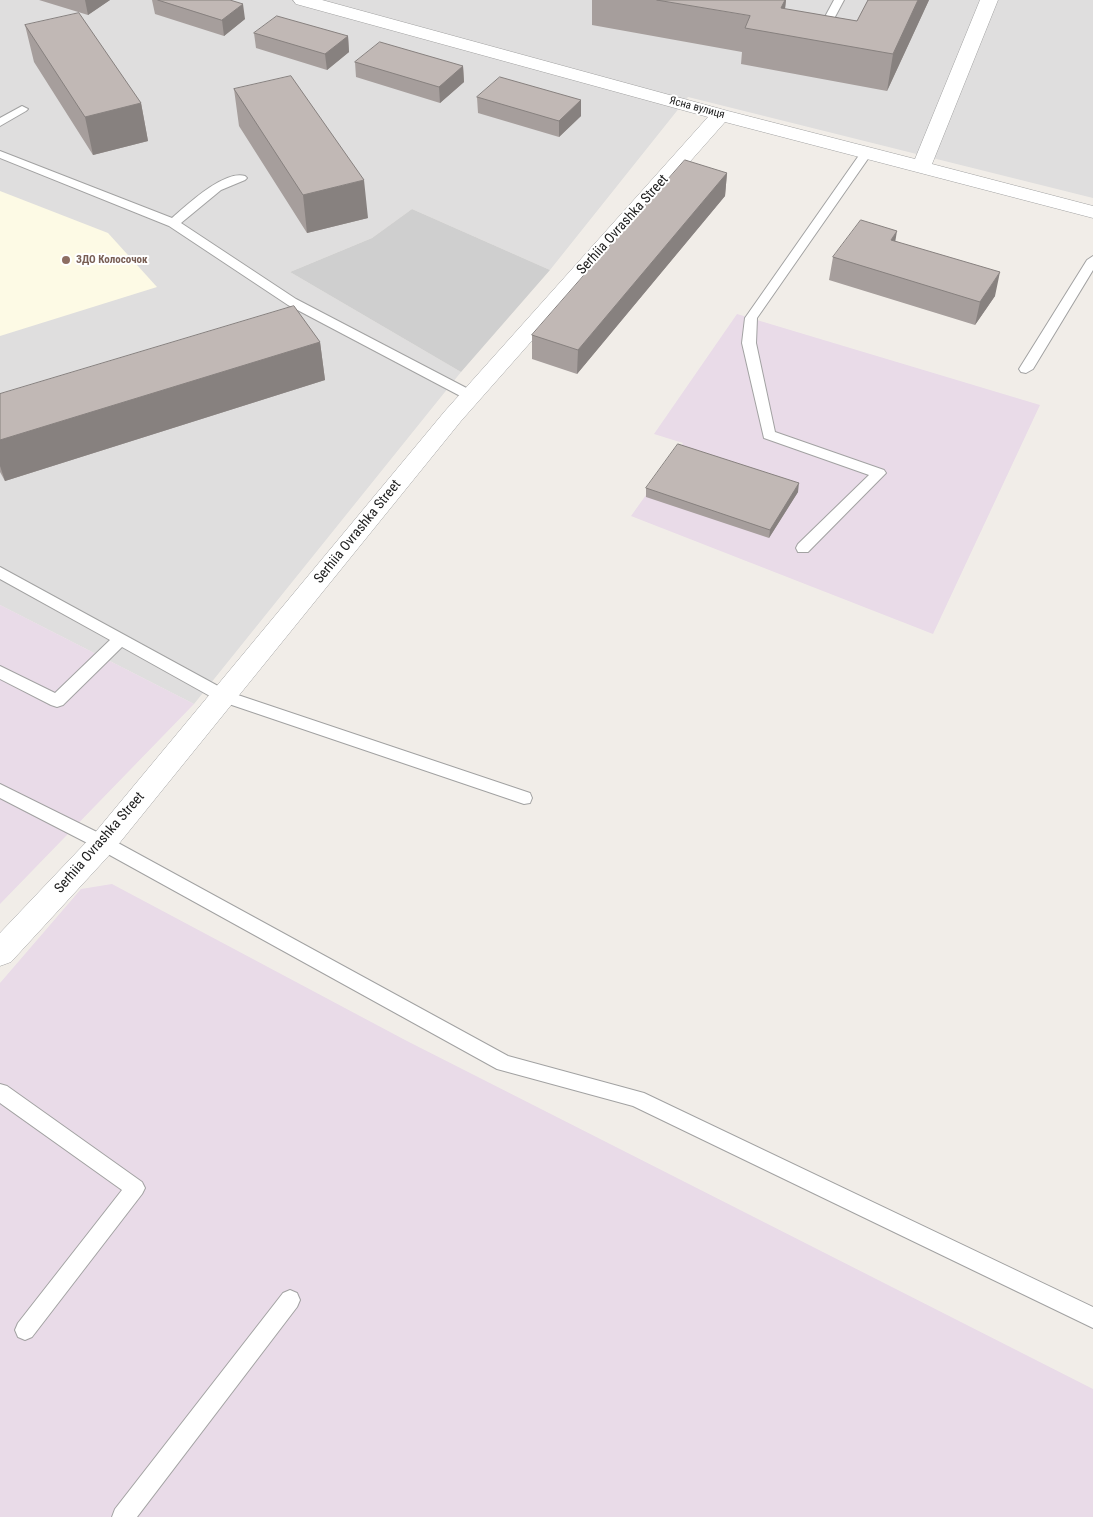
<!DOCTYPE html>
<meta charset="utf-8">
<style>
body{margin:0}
canvas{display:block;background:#f1ede8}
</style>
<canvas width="1093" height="1517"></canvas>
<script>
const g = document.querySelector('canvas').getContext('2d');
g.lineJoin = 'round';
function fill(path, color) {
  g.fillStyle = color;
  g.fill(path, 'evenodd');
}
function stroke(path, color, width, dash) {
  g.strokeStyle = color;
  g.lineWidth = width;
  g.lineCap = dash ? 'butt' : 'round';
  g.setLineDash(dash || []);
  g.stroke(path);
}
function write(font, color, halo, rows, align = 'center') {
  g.font = font + ' "Roboto Condensed",sans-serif';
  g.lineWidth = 4;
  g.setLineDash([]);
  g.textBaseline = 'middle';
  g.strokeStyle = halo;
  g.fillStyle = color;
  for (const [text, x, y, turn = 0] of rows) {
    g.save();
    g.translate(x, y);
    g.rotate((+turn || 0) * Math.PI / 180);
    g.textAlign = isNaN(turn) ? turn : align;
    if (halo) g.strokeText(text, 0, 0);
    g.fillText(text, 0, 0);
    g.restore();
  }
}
fill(new Path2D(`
 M0,0H1093V198L688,97L550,270L412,209L372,238L290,272L461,372L194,704L0,605Z`), '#dfdede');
fill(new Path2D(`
 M737,314L1040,405L933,634L631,516L683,443L654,434Z
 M0,605L194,704L0,904Z
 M112,884L405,1040L1093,1389V1517H0V983L81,889Z`), '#e9dbe8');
fill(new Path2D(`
 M0,191L108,233L157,287L0,336Z`), '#fdfae5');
fill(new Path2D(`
 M412,209L550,270L461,372L290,272L372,238Z`), '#cfcfcf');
const lane = new Path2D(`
 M834,0H844L828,30L823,33L813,31L812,29L813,27L820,26Z
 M22,106L28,109L26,111L0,126V118Z
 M866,150L872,153L757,318L756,343L775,432L884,470L886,473L808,552H798L796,548L798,544L869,475L764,438L742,343L745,318L862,151Z
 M0,151L172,218C187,205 224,170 245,176L247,178L245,180L221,190L181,223L296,299L476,393L478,396L471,400L466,399L288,305L169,226L0,158Z
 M1093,256V270L1033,369L1026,373L1021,372L1019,369L1087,260Z
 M0,567L229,692L530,793L532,798L530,803L524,804L217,700L122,647L63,705L57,707L51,705L0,679V666L55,693L110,640L0,579Z
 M0,784L109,838L508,1056L644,1093L1093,1307V1328L633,1106L497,1069L97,848L0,798Z
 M0,1084L7,1086L142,1182L145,1188L142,1194L32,1337L25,1340L18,1337L15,1330L18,1323L122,1190L0,1103Z
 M290,1290L297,1293L300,1300L297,1307L137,1517H112L115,1509L283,1293Z`);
const street = new Path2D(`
 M293,0H322L728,111L915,159L980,0H998L932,164L1093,206V218L725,122L461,421L113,851L11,962L0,966V933L93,835L445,411L708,117L296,4Z`);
stroke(lane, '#a2a2a2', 2);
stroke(street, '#a2a2a2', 1);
fill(lane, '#fff');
fill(street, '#fff');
fill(new Path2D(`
 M39,0H110L88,15Z
 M152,0H230L245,19L224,36L155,14Z
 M592,0H786L785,9L857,21L868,0H929L887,91L741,64L742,52L592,25Z
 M25,25L141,103L148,141L93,155L34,62Z
 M254,33L348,36L349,52L327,70L256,48Z
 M355,62L463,66L464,82L440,103L356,77Z
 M234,89L368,218L307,233L239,126Z
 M477,97L581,100V116L559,137L478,113Z
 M727,173L725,196L577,374L532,359V335Z
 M896,241L995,296L975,325L829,280L833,257Z
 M320,342L325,380L5,481L0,472V394Z
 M646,488L798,492L769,538L646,497Z`), '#a69e9c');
fill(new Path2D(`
 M85,0H110L88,15Z
 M785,0H786L782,33L781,8Z
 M918,0H929L887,91L893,54Z
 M243,4L245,19L224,36L222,20Z
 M348,36L349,52L327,70L325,54Z
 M463,66L464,82L440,103L439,87Z
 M581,100V116L559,137V121Z
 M141,103L148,141L93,155L85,117Z
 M727,173L725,196L577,374L578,350Z
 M364,180L368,218L307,233L303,195Z
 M897,231L893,255L891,240Z
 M1000,272L995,296L975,325L980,302Z
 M320,342L325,380L5,481L0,466V440Z
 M799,483L798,492L769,538L770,530Z`), '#87817f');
const building = new Path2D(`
 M158,0H230L243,4L222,20Z
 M657,0H785L781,8L857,21L868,0H918L893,54L745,28L750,16Z
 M79,13L141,103L85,117L25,25Z
 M277,16L348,36L325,54L254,33Z
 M380,42L463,66L439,87L355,62Z
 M291,76L364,180L303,195L234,89Z
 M500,77L581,100L559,121L477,97Z
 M685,160L727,173L578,350L532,335Z
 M861,220L897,231L891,240L1000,272L980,302L833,257Z
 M294,306L320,342L0,440V394Z
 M678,444L799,483L770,530L646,488Z`);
fill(building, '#c1b8b5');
stroke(building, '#87817f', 1);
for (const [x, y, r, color] of [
 [66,260,5,"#8d6e63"]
]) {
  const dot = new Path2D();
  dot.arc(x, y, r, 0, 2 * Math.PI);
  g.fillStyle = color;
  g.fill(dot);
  stroke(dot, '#fff', 2);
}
write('11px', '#212121', '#fff', [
 ["Ясна вулиця",697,108,15]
]);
write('bold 11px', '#785e54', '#fff', [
 ["ЗДО Колосочок",76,260]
], 'left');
write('14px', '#212121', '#fff', [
 ["Serhiia Ovrashka Street",623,225,-48],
 ["Serhiia Ovrashka Street",358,532,-51],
 ["Serhiia Ovrashka Street",100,843,-49]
]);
</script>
